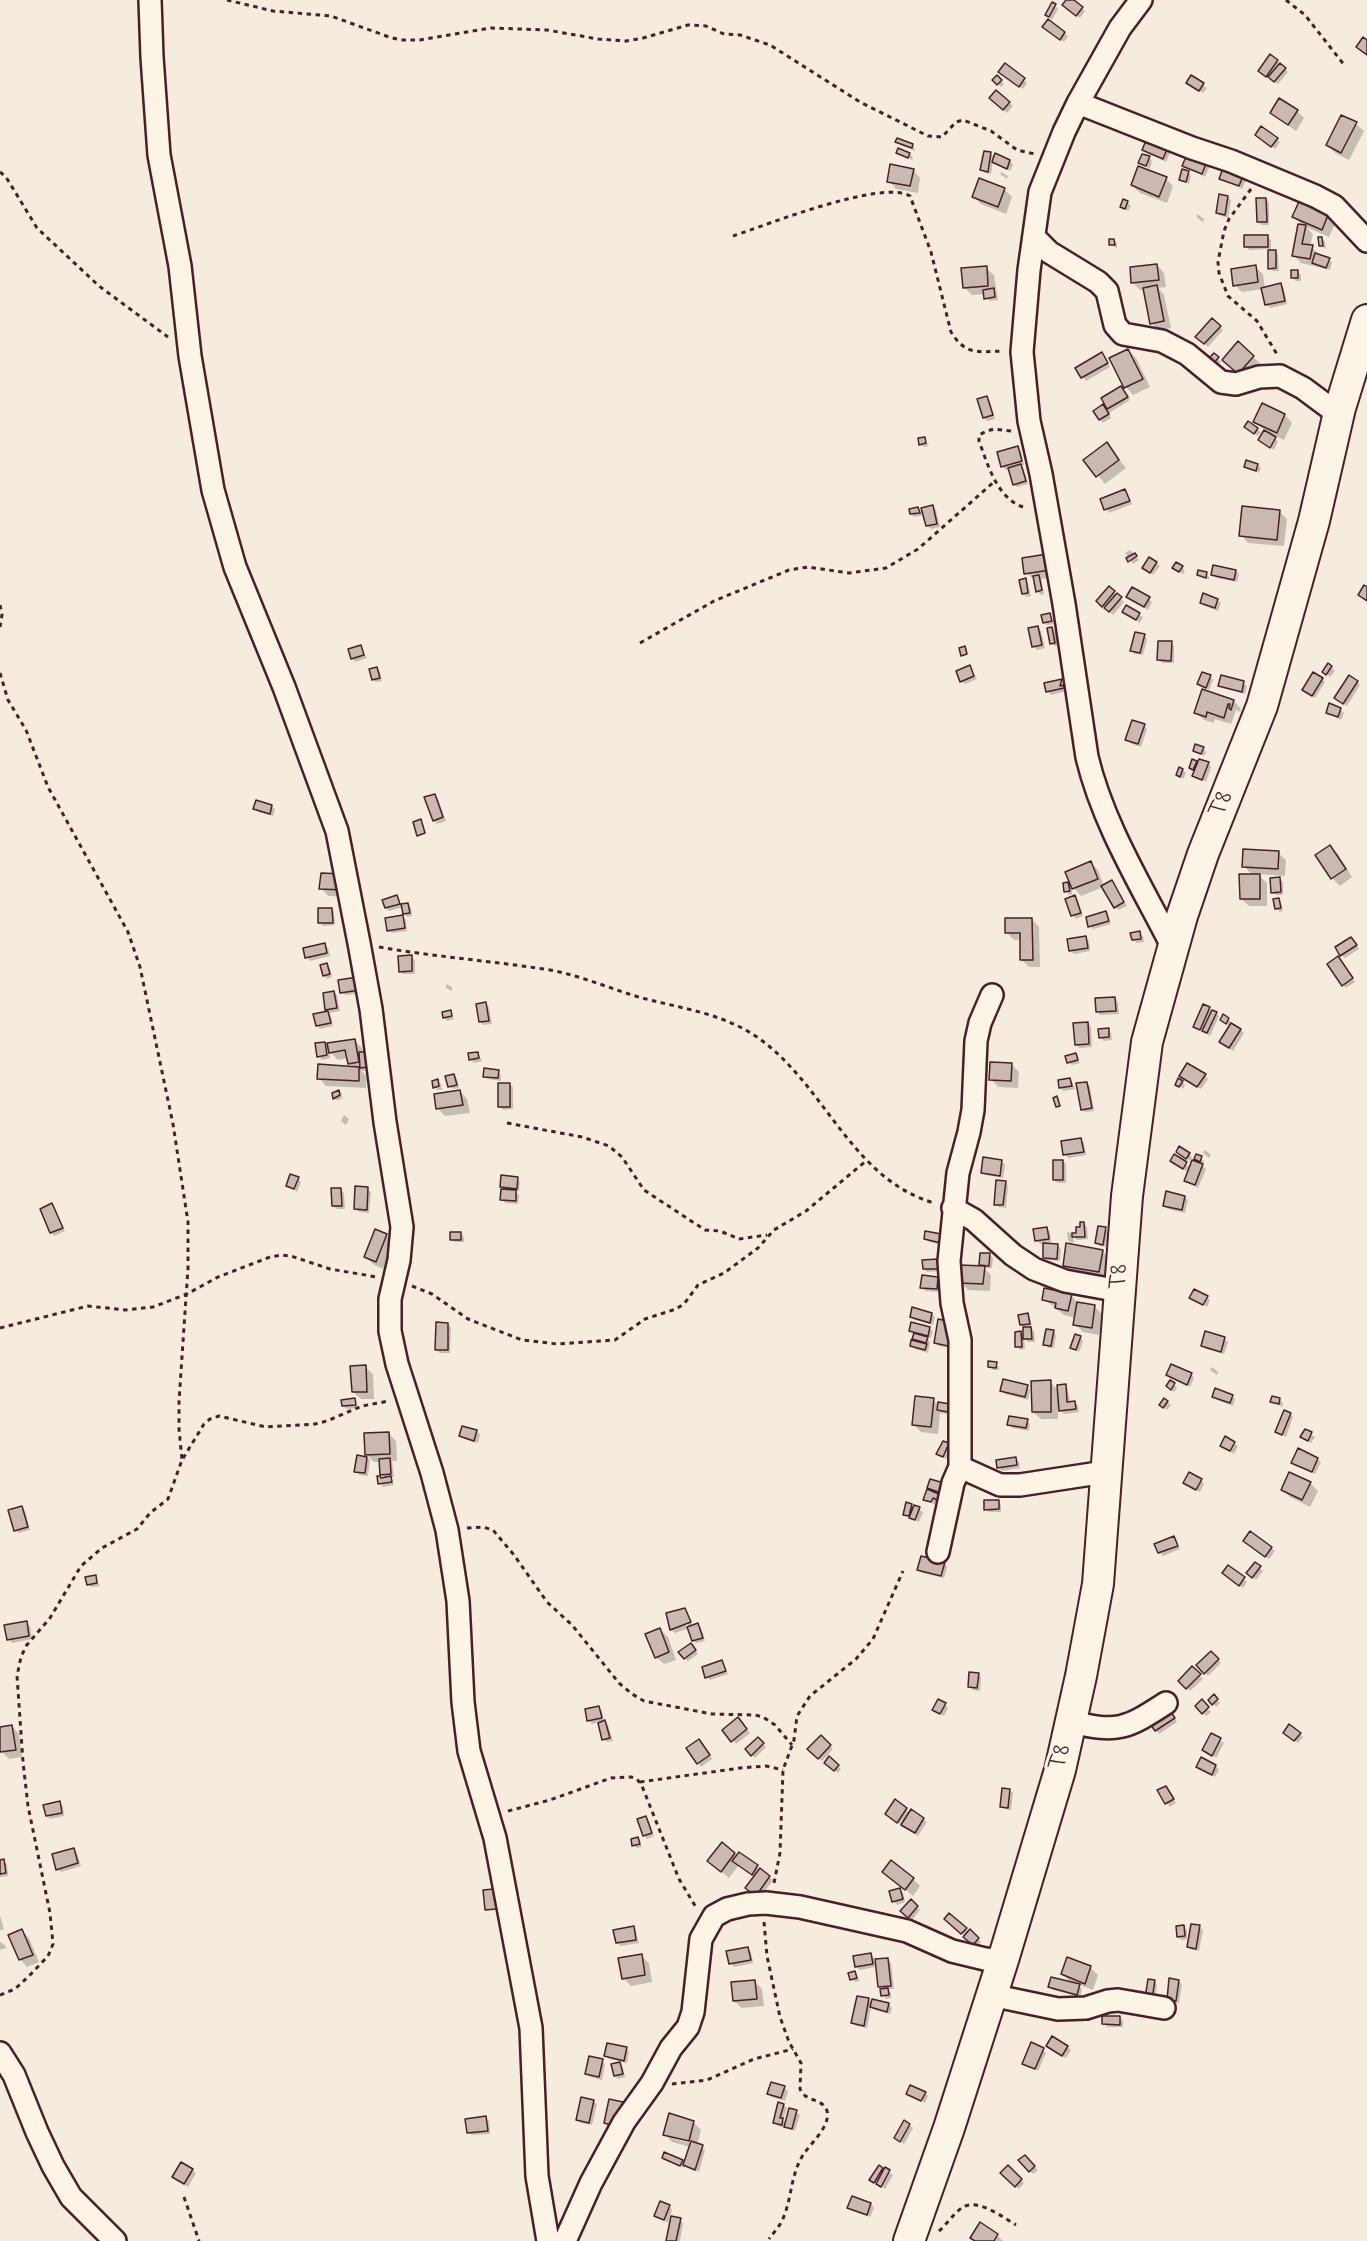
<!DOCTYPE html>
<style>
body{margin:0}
canvas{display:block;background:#f5ecde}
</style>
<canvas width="1367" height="2241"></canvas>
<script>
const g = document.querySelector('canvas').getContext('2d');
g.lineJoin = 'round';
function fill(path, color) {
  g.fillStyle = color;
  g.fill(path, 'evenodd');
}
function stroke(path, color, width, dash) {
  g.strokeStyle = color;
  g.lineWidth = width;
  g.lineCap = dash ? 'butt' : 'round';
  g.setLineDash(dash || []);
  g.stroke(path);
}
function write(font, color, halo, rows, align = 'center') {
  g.font = font + ' "Indie Flower",sans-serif';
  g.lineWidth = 6;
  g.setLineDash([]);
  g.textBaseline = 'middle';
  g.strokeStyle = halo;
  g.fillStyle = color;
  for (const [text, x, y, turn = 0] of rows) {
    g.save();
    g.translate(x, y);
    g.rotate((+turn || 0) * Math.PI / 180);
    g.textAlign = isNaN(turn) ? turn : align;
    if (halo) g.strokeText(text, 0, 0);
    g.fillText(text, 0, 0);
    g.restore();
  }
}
fill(new Path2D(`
 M1068,0H1071L1085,11L1080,18L1067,8Z
 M1055,5L1058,9L1052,20L1047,15Z
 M1048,21L1068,36L1064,42L1047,30Z
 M1277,61L1288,72L1278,84L1263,74Z
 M1005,65L1027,83L1023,89L1004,75Z
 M997,77L1004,84L1001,87L994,80Z
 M1191,77L1207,88L1203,93L1191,86Z
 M994,102L1009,103L1013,106L1007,113Z
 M1297,111L1304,118L1296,131L1271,113Z
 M1356,124L1364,131L1349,160L1335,153L1327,145Z
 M1260,138L1277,139L1280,142L1275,149Z
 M898,140L913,146L915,151L900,145Z
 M1167,148L1171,151L1166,162L1143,150Z
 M898,153L909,154L913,157L912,160Z
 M991,154L995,158L996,155L1010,161L1013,165L1010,171L993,161L991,174L985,173L982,169Z
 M1149,158L1152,161L1150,169L1140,163Z
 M1207,162L1210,166L1205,177L1184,165Z
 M913,170L920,178L918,193L896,189L889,181Z
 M1001,172L1008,176L1007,179L1000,174Z
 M1188,172L1191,176L1189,184L1181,180Z
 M1242,177L1246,180L1242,189L1221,178Z
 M1166,179L1173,186L1167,203L1140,193L1132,185Z
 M1004,189L1012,197L1006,214L981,204L974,197Z
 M1228,197L1231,200L1228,218L1221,216L1217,213Z
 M1266,199L1269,202V225H1262L1258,222Z
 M1302,199L1337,219L1329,237L1306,227L1313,234L1310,246L1319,254V256L1332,262L1330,270L1301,263L1293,255L1303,226L1294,217Z
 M1127,202L1131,206L1128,211L1121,206Z
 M1197,214L1204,219L1203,222L1197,218Z
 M1268,237L1271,240V251H1275L1278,255L1279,271H1273L1270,268L1269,249L1249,250L1246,246Z
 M1321,238L1325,242L1326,249L1321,246Z
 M1114,240L1117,244V248L1111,245Z
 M1157,265L1164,273L1166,287L1158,288L1164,295L1171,328L1159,331L1152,323L1145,290H1140L1133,283Z
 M1255,267L1263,274L1265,289L1280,285L1284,288L1287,304L1270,308L1267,305L1263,289L1242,292L1235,285Z
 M986,268L994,275L998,300L989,301L985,294L972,295L964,287Z
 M1297,272L1301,275V281H1296L1293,278Z
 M1119,293L1122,296L1123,300L1119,301L1115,294Z
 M1212,320L1223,330L1208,347L1197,336Z
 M1128,350L1136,358L1150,387L1133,395L1126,387L1111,359Z
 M1214,355L1221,362L1217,366L1210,359Z
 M1253,357L1261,364L1247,381L1232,367Z
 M1105,358L1110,367L1086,381L1077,368Z
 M1121,387L1130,400L1109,413L1111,418L1103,423L1095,411L1106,405Z
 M986,398L990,401L995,419L987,421L984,418Z
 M1263,405L1285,415L1292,423L1284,440L1271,434L1278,441L1274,450L1260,440L1266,429H1263L1255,422Z
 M1248,423L1261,432L1258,436L1249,430Z
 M925,439L929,446L924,447L920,444Z
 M1107,444L1126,468L1105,484L1085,460Z
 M1017,448L1021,451L1024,465L1020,466L1024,469L1028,484L1017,487L1014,484L1010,469L1006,470L1002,466Z
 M1258,465L1261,468L1259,473L1246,466Z
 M1125,491L1132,504L1109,513L1102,500Z
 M932,507L936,510L940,527L931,529L927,526Z
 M918,509L924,515L914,517L911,514Z
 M1279,511L1287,519L1284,546L1248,543L1241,535Z
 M1130,550L1139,560L1133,564L1125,553Z
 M1047,555L1056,577L1041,579L1044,594L1041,595L1038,591L1035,580L1026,573Z
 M1156,563L1160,566L1153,575L1144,568Z
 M1182,567L1185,571L1183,574L1178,571Z
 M1236,571L1239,574L1237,582L1216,578L1213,574Z
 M1198,574H1206L1209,577V580Z
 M1025,580L1028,583L1031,596L1027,597L1023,594Z
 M1109,588L1124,602L1113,615L1098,601Z
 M1128,597L1149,599L1152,602L1148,610Z
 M1217,600L1221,603L1218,611L1205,606L1202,603Z
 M1126,607L1143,617L1140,623L1124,612Z
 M1050,615L1054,624L1047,625L1044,622Z
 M1038,627L1041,631L1045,648L1037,650L1033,646Z
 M1052,628L1055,632L1058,646H1055L1051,643Z
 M1144,635L1147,639L1143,655L1135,654L1132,650Z
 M1171,643L1174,646V663H1162L1159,660Z
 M361,647L367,658L355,662L352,658Z
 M1329,665L1335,671L1330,677L1324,671Z
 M970,667L977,679L965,684L961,681Z
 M376,669L380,672L382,681L376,682L373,679Z
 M1210,677L1213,680L1209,690L1199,684Z
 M1322,679L1325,682L1315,698L1307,693Z
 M1061,681L1067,691L1051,695L1048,692Z
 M1357,682L1360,685L1347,706L1339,701Z
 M1243,683L1247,686L1245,694L1223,688L1220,685Z
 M1234,701L1241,709L1240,712L1236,710L1231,724L1215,719L1214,723L1204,720L1196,713Z
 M1340,709L1344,713L1341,720L1327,712Z
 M1144,725L1147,729L1141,747L1130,743L1127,739Z
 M1203,748L1206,752L1204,756L1195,751Z
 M1193,761L1198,764L1208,763L1211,767L1206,782L1194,776L1196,771L1191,767Z
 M1183,770L1186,773L1183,779L1177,774Z
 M434,795L438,799L446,821L437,824L434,820Z
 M271,806L275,809L273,816L258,812L255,808Z
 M1330,846L1338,854L1352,877L1340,886L1332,878Z
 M1278,853L1286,860L1285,876L1258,874L1267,883V906H1249L1241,899L1253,876L1244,866Z
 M1091,863L1098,870L1104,886L1112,882L1115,885L1127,906L1118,910L1103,887L1081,896L1074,888Z
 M322,874L351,897L328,896L321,888Z
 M1280,879L1283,882V895H1276L1272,892Z
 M1068,884L1071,887L1072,894L1069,895L1066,891Z
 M397,897L402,905L408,904L411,908L412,916L407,917L404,913L403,907L389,911L386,908Z
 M1074,897L1078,901L1083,916L1076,919L1073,915Z
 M1278,900L1281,903L1283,911L1280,912L1276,909Z
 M331,909L334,912L335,925L323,926L320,923Z
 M1105,913L1111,924L1093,929L1090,926Z
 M402,917L406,920L407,931L392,933L389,930Z
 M1032,919L1039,927L1040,967H1029L1021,959V940H1014L1006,932Z
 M1139,933L1143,936L1144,942L1137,943L1133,940Z
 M1085,938L1089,941L1090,951L1074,954L1070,950Z
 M1354,942L1359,949L1345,958L1341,955Z
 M325,945L328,948L330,956L310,961L307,957Z
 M411,957L415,960V974H403L400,971Z
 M1341,961L1355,982L1346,988L1343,985Z
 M326,965L330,968L332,977L327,979L324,975Z
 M340,981L363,993L345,995L342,992Z
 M446,984L452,987V991L446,988Z
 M334,992L337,996L340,1011L329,1013L331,1016L333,1026L320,1029L317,1026L315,1015L330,1012L327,1009Z
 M1114,998L1118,1002L1119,1014L1100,1015L1097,1011Z
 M486,1004L489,1007L492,1024L483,1025L480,1021Z
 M1209,1008L1219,1016L1210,1036L1195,1027Z
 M450,1012L454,1019L447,1021L444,1017Z
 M1224,1016L1244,1033L1233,1051L1224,1045L1231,1027L1225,1023Z
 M1088,1023L1091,1027L1092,1047L1080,1048L1076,1045Z
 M1108,1030L1111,1033L1112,1040L1104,1041L1100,1037Z
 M354,1040L362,1048L363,1053L368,1056L370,1070L362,1071L366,1076V1088L326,1086L319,1078L354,1068L349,1063L348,1058L338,1060L329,1051L330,1058L322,1060L319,1056L325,1043L330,1048Z
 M478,1053L482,1061L474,1063L470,1059Z
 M1075,1055L1080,1063L1072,1065L1068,1062Z
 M1011,1064L1019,1072L1018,1088L999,1087L991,1080Z
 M498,1072L501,1075V1081L488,1079L485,1076Z
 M454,1075L457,1079L459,1088L453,1089L449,1086Z
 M1205,1075L1208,1079L1201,1089L1184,1079Z
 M1070,1080L1073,1083L1075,1089L1064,1091L1060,1088Z
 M437,1081L441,1084L442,1090H438L435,1087Z
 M1182,1082L1185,1085L1183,1089L1177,1084Z
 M1087,1083L1090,1087L1094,1111L1085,1112L1082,1109Z
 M509,1084L513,1087V1109L503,1110L500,1106Z
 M460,1091L467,1099L470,1113L445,1116L438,1109Z
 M334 1096a4 4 0 1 1 8 0a4 4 0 1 1-8 0Z
 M344,1115L349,1119L346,1125L341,1121Z
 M1081,1139L1084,1143L1086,1155L1068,1158L1065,1154Z
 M1205,1150L1211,1155L1209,1158L1203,1153Z
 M1189,1154L1192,1157L1190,1161L1181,1155Z
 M1197,1156L1204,1161L1203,1166L1206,1169L1198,1188L1186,1181L1189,1173L1172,1161L1186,1164L1191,1169Z
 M1001,1161L1005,1165L1003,1178L986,1175L982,1172Z
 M1063,1161L1066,1164V1183H1058L1054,1180Z
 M298,1178L301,1182L297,1192L288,1186Z
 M517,1179L520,1182L519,1191H515L519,1195L518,1204L505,1203L502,1199L506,1191L502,1186Z
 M1005,1182L1008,1186L1006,1208L999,1207L996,1204Z
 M340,1189L344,1193L345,1209H337L333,1206Z
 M367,1189L371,1192L369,1213L359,1212L355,1209Z
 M1185,1197L1188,1200L1185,1213L1168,1209L1164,1206Z
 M52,1205L65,1231L54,1236L51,1232Z
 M1084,1224L1087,1227L1088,1239L1077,1240L1073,1236L1074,1242L1071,1243L1068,1240L1067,1232L1078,1234Z
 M1047,1229L1050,1232L1051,1242L1040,1244L1036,1240Z
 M1105,1229L1109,1232L1106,1247L1100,1246L1096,1243Z
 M927,1232L948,1246L929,1242L925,1239Z
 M460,1233L464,1237V1242H455L451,1239Z
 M386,1235L393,1242L383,1269L373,1264L365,1257Z
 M1057,1245L1061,1249L1060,1261L1047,1260L1044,1257Z
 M1102,1251L1109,1259L1106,1279L1072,1273L1064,1266Z
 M989,1255L993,1258L992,1268H984L981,1264Z
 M938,1261L941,1264V1271L927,1272L924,1268Z
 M984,1268L991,1275L990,1291L968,1290L960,1282Z
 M937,1278L940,1282L939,1292L925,1291L922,1287Z
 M1071,1295L1078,1303L1094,1306L1102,1314L1099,1335L1083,1332L1075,1324L1076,1318L1064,1315L1044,1299Z
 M1191,1297H1207L1210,1300L1207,1307Z
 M932,1314L935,1317L933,1325L915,1320L911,1317Z
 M1027,1315L1030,1318L1032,1327H1030L1034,1331L1035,1342H1028L1024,1338L1025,1349L1020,1350L1017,1346L1021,1333L1024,1337V1328L1021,1324Z
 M952,1323L951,1348L939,1346L935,1342Z
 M448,1324L451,1328L450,1353H440L436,1349Z
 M929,1328L933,1331L931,1338L925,1336L930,1342L928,1353L915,1349L911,1346L919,1343L914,1338L915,1334L911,1330Z
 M1053,1331L1056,1335L1054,1348H1048L1045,1344Z
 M1080,1337L1083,1341L1079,1352L1072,1348Z
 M1224,1339L1228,1342L1224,1354L1206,1349L1203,1346Z
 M996,1364L999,1367V1370H993L989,1366Z
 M365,1367L373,1374L374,1399H361L353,1392Z
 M1212,1367L1218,1372L1217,1375L1210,1370Z
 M1191,1374L1194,1378L1190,1387L1168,1375Z
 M1050,1382L1059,1391L1065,1386L1068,1389L1070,1403L1075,1402L1078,1406L1079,1412L1064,1414L1058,1407V1419H1041L1033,1412Z
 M1174,1384L1177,1388L1174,1392L1171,1390Z
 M1027,1386L1030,1390L1028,1400L1005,1394L1002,1391Z
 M1214,1396H1232L1235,1399L1233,1406L1217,1400Z
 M354,1400L358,1408L347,1409L343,1406Z
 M933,1400L939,1406L949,1405L952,1409L951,1415L940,1413L938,1434L921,1432L914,1425Z
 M1165,1400L1171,1405L1167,1410L1161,1405Z
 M1280,1400L1283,1403L1282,1407L1272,1402Z
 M1290,1414L1293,1417L1286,1437L1277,1432Z
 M1027,1421L1030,1424L1029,1431L1012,1428L1009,1424Z
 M477,1431L480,1435L478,1443L464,1439L460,1436Z
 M1305,1431L1315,1437L1311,1443L1302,1437Z
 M389,1434L396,1441L397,1461H392L394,1477H390L394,1485L383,1487L380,1483L382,1479H386L381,1474L380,1462H374L367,1455Z
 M1225,1438L1238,1446L1234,1454L1221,1446Z
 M948,1445L951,1448L946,1459L938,1453Z
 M358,1457L370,1459L368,1476L359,1475L356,1471Z
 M1016,1459L1019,1462L1020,1468L1002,1471L999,1467Z
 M1317,1459L1321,1462L1315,1474L1293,1462Z
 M1201,1480L1204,1484L1200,1492L1189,1486Z
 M931,1481L944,1495L937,1493L944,1499L943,1503L936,1501L935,1505L925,1499L935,1494L929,1488Z
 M1310,1483L1318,1491L1310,1507L1290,1497L1283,1489Z
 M998,1501L1001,1505V1512H989L985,1509Z
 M911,1505L923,1512L919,1522L904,1514Z
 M22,1508L25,1511L30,1530L19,1533L15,1530Z
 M1173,1538L1180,1549L1163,1556L1159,1552Z
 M1248,1545L1271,1548L1275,1551L1269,1559Z
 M944,1563L947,1567L944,1578L922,1573L919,1569Z
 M1255,1564L1263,1571L1256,1580L1248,1573Z
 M1229,1567L1247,1582L1243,1588L1228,1576Z
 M95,1577L100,1586L91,1587L88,1584Z
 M684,1610L693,1626L698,1625L701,1628L705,1641L696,1643L693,1640L687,1622H685L687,1629L675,1633L671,1630Z
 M26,1623L30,1626L32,1639L12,1643L9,1639Z
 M660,1630L668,1637L676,1660L664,1664L656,1657Z
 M694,1648L698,1654L688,1661L685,1658Z
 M1211,1653L1221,1663L1208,1676L1198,1665Z
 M722,1662L728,1674L710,1680L707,1677Z
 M1192,1668L1203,1679L1190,1691L1180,1681Z
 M978,1674L981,1677L980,1691L973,1690L969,1686Z
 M1214,1696L1220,1703L1216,1707L1210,1700Z
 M1201,1702L1211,1712L1206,1716L1197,1706Z
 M945,1705L948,1708L944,1716L934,1710Z
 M599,1708L602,1711L604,1722L608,1725L613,1741L607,1742L604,1739L599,1722L592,1724L588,1720Z
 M1172,1714L1177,1722L1159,1734L1151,1723Z
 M741,1722L750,1733L736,1744L724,1730Z
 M12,1726L19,1734L22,1757L9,1759L1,1751L0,1728Z
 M1300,1734L1303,1737L1298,1743L1288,1736Z
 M1212,1735L1224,1743L1216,1758L1204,1750Z
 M821,1737L833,1749L822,1761L809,1749Z
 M758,1739L766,1747L755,1758L747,1749Z
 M703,1744L712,1759L701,1767L688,1749Z
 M829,1758L841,1769L838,1773L829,1766Z
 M1216,1766L1219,1770L1215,1777L1198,1767Z
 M1009,1790L1013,1793L1011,1810L1005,1809L1002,1806Z
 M1159,1791H1169L1176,1803L1170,1807Z
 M896,1802L910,1813L912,1811L927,1822L918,1836L890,1818Z
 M59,1803L63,1806L64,1816L50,1819L47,1815Z
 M646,1817L649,1821L654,1836L647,1839L644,1835Z
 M638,1839L642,1847L637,1848L633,1845Z
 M73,1849L77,1853L81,1866L61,1872L58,1869Z
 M734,1854L737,1857L739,1854L773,1880L760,1898L750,1891L755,1877L739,1865L729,1878L709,1861Z
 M0,1861H3L7,1864L8,1876L0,1877Z
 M884,1872L913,1879L920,1886L913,1896Z
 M900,1890L903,1893L905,1902L897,1905L894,1901Z
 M911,1902L920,1910L912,1920L902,1911Z
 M949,1915L981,1942L977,1947L946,1919Z
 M0,1916L4,1929L0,1930Z
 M1183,1926L1187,1930V1939L1182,1940L1179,1937Z
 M1199,1927L1203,1930L1199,1951L1192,1950L1189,1947Z
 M633,1928L636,1931L639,1943L621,1946L617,1943Z
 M22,1931L29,1938L39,1962L27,1967L20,1959Z
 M0,1942L5,1945L6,1948L0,1950Z
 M748,1949L751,1952L753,1963L734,1967L730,1963Z
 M870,1954L874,1958L875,1967L860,1970L856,1966Z
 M641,1956L649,1963L652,1982L631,1986L623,1978Z
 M888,1959L891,1963L894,1989H887L891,1993V1998L886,1999L880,1986Z
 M1068,1959L1091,1968L1098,1975L1093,1990L1077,1984L1082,1989L1080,1997L1053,1990L1050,1987L1073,1984L1062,1974Z
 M855,1973L860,1981L855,1982L852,1979Z
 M754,1981L762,1989L764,2006L742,2008L734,2001Z
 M1154,1981L1157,1985L1155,2001L1141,1996V1990L1148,1994Z
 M1178,1981L1182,1984L1179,2003H1172L1168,1999Z
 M858,1997L869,2000L872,2003L889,2004L892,2008L890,2014L875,2010L871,2007L867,2028L856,2026L852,2022Z
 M1116,2008L1123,2011V2015L1117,2012Z
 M1120,2018L1123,2021V2027H1107L1104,2023Z
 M1067,2047L1071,2050L1066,2058L1051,2049Z
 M626,2048L629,2052L627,2063L609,2059L606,2056Z
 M1043,2049L1046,2053L1038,2071L1024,2063Z
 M602,2061L605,2064L602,2080L590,2077L586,2074Z
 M620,2064L623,2067L625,2077L618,2079L615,2076Z
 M772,2084L784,2088L788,2091L785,2101L772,2097L769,2094Z
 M908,2093H925L928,2096L925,2103Z
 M593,2101L597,2104L592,2125L581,2123L578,2120Z
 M783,2105L787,2108L783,2121L787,2124L796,2112L800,2115L795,2131L785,2126V2128L778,2126L775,2122Z
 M486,2118L489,2121L490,2134L472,2135L468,2132Z
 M693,2122L701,2130L697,2145L705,2150L699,2172L685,2165L684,2168L663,2157L682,2161L685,2164L690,2147L672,2142L665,2134ZM672,2135L696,2142V2145L672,2138Z
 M909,2125L913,2128L904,2144L896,2138Z
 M1025,2157L1038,2170L1033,2174L1021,2161Z
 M879,2167L893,2175L885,2189L871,2180Z
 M1008,2168L1024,2183L1019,2189L1002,2173Z
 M192,2170L196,2173L188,2187L174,2177Z
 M871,2204L874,2208L870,2217L853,2211L849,2208Z
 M669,2206L672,2210L668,2223L656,2216Z
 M680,2220L683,2223L680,2241H668Z
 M980,2225L997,2235L1003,2241H975Z`), '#0003');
const building = new Path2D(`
 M1066,0H1074L1083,7L1076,16L1062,5Z
 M1052,2L1056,4L1049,17L1045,15Z
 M1048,19L1065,32L1060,40L1042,27Z
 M1363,37L1367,40V55L1356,47Z
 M1270,54L1278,60L1266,77L1258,71Z
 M1005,63L1025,78L1019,87L998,72Z
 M1280,63L1286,68L1274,82L1268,77Z
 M997,75L1002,80L997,85L992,80Z
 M1191,75L1204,83L1199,91L1186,83Z
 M996,90L1010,102L1003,110L989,98Z
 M1279,98L1298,110L1288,125L1270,113Z
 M1341,115L1357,122L1341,153L1326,145Z
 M1261,126L1278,138L1271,147L1255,135Z
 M897,138L913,144L912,148L895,142Z
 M1147,138L1168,147L1163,159L1142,150Z
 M898,148L910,153L908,158L896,153Z
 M984,151L991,152L988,172L980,170Z
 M1188,152L1207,161L1202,174L1182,166Z
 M995,153L1010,160L1007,169L992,162Z
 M1142,154L1150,156L1146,166L1138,163Z
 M890,164L914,169L910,186L887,182Z
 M1138,166L1167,177L1159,197L1131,185Z
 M1223,168L1243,176L1239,186L1219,179Z
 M1182,169L1189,171L1186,182L1179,180Z
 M979,178L1005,188L998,207L972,197Z
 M1219,194L1228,196L1225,215L1216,213Z
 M1301,197L1330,210L1322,230L1292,217Z
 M1256,198H1266L1267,222H1257Z
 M1123,199L1128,201L1125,209L1120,207Z
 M1298,224L1306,225L1302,244L1313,245L1310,259L1292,256Z
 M1244,235H1268V247H1244Z
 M1318,237H1322L1323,246H1319Z
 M1109,239H1114L1115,245H1109Z
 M1268,250H1276V268L1268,269Z
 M1315,253L1330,258L1326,268L1312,263Z
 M1157,264L1159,280L1131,283L1130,267Z
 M1256,265L1258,282L1233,286L1231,269Z
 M987,266L988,286L963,288L961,268Z
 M1291,270H1298V278H1291Z
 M1281,283L1285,301L1265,305L1261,288Z
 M1157,285L1164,321L1150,324L1143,288Z
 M994,288L995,297L984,299L983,290Z
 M1212,318L1221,326L1204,344L1195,337Z
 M1238,341L1254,356L1238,374L1222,360Z
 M1128,349L1143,379L1124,388L1109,358Z
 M1102,352L1108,363L1081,378L1075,368Z
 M1214,353L1219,357L1213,364L1208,359Z
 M1121,386L1128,397L1107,409L1101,398Z
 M987,396L993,415L983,418L977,399Z
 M1262,403L1285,414L1277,433L1253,422Z
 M1103,404L1109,414L1099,420L1093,411Z
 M1248,421L1258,428L1254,434L1244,427Z
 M1264,430L1276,437L1270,448L1258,440Z
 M925,437L926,443L919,445L918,438Z
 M1107,442L1119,460L1096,477L1083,460Z
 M1018,446L1022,461L1001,467L997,452Z
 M1246,460L1258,464L1256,471L1244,467Z
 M1021,464L1026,481L1013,485L1008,468Z
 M1125,489L1130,501L1104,510L1100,499Z
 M933,505L937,524L926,526L921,508Z
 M1242,506L1280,510L1277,540L1239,536Z
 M918,507L920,513L910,514L909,509Z
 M1135,553L1137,556L1128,562L1126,558Z
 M1047,554L1050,570L1024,574L1022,558Z
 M1149,557L1157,562L1150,573L1142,568Z
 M1176,562L1183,566L1179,572L1172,568Z
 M1213,565L1236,570L1234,580L1211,575Z
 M1198,570L1207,572L1206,578L1197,575Z
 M1039,575L1042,590L1036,592L1033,576Z
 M1026,578L1028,593L1022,594L1019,580Z
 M1364,585L1367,587V601L1358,595Z
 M1109,586L1115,591L1102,607L1096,601Z
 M1132,587L1150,597L1144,607L1126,597Z
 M1117,593L1122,597L1109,612L1104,608Z
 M1203,593L1218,599L1215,608L1200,603Z
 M1126,605L1140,613L1136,620L1122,612Z
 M1050,613L1052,621L1043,623L1041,615Z
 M1038,626L1042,645L1032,647L1028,628Z
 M1052,627L1055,643L1050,644L1047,628Z
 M1135,632L1145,634L1140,653L1130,651Z
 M1158,641H1172L1171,661L1157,660Z
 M361,645L364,655L351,659L348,649Z
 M965,646L967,654L961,656L959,648Z
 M1328,663L1332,666L1326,675L1322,672Z
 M970,665L974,676L960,682L956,671Z
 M377,667L380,678L372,680L369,669Z
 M1202,672L1211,675L1206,688L1197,684Z
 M1313,672L1323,678L1312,696L1302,690Z
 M1221,675L1244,681L1242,692L1218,686Z
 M1349,675L1358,681L1343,704L1334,698Z
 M1062,679L1060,686L1064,685V688L1046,692L1044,683Z
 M1202,689L1234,700L1231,710L1229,708L1230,704H1228L1224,718L1207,712L1206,717L1194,713Z
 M1329,703L1341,708L1338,717L1326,713Z
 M1132,720L1145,724L1138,744L1125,740Z
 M1195,744L1204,747L1201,754L1193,751Z
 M1192,759L1197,761L1193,770L1189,768Z
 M1199,759L1209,762L1202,780L1192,776Z
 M1179,767L1183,769L1180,777L1176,775Z
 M435,794L443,817L433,821L424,797Z
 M256,800L272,805L270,814L253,809Z
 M421,819L425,833L417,836L413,822Z
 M1330,845L1346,869L1331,879L1315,855Z
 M1243,849L1279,851L1278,869L1242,867Z
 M1091,861L1098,879L1072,889L1065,872Z
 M321,873L344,874V890L319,889Z
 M1239,874H1260V899H1240Z
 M1280,877L1281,892L1271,893L1270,878Z
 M1112,880L1124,902L1114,908L1101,886Z
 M1068,882L1070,891L1064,892L1063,883Z
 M397,895L400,904L385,908L382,900Z
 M1075,895L1081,913L1071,916L1065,899Z
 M1279,898L1281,908L1275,909L1273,899Z
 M408,903L410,913L403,914L401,904Z
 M318,908H332L333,923H318Z
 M1106,911L1109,921L1088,927L1086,917Z
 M403,915L405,928L387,931L385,918Z
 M1005,918H1032L1033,960H1020V933H1005Z
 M1140,931L1141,939L1132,940L1130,933Z
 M1086,936L1088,948L1069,951L1067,939Z
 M1351,937L1357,945L1340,956L1335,947Z
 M325,943L327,953L305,958L303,948Z
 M412,955V971L399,972L398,956Z
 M1338,956L1353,978L1342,986L1327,964Z
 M327,963L330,974L323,976L320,965Z
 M358,977L360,990L340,993L338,980Z
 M334,991L337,1008L325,1010L323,993Z
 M1115,997L1116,1011L1096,1012L1095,998Z
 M486,1002L489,1021L479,1022L476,1004Z
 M1203,1004L1210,1007L1200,1030L1193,1027Z
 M451,1010L452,1016L443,1018L442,1012Z
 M1212,1010L1217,1012L1207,1033L1202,1031Z
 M328,1011L331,1023L316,1026L313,1014Z
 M1223,1014L1229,1018L1226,1024L1220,1020Z
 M1088,1022L1089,1044L1075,1045L1073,1023Z
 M1231,1023L1241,1029L1229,1048L1219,1042Z
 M1109,1028V1037L1099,1038L1098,1029Z
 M355,1039L359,1062L348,1064L345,1050L329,1053L327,1043Z
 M325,1042L327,1055L317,1057L315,1043Z
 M359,1052H366L367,1067L360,1068Z
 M478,1052L479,1058L469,1060L468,1053Z
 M1076,1053L1078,1060L1067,1063L1065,1056Z
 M990,1062L1012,1063L1011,1081L989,1080Z
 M1187,1063L1206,1074L1197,1087L1179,1076Z
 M318,1064L359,1067V1081L317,1079Z
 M484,1068L499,1070L498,1078L483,1077Z
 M454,1074L457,1085L448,1087L445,1076Z
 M1070,1078L1072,1086L1059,1088L1058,1080Z
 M1178,1078L1183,1081L1179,1087L1175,1085Z
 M438,1079L439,1086L433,1088L432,1081Z
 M1087,1082L1092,1108L1081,1110L1076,1083Z
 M498,1083H510V1107H498Z
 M339,1090L340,1095L333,1099L332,1093Z
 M460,1090L463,1105L436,1109L434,1094Z
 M1057,1096L1060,1106L1056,1107L1053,1098Z
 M1081,1138L1084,1152L1063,1155L1061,1141Z
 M1179,1146L1190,1153L1186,1159L1176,1152Z
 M1174,1154L1187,1162L1183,1169L1170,1161Z
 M1196,1154L1202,1156L1200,1162L1194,1159Z
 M983,1157L1002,1160L1000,1176L981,1173Z
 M1053,1160H1063V1180H1053Z
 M1192,1160L1203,1164L1195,1185L1184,1181Z
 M290,1174L299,1177L294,1189L286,1186Z
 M501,1175L518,1177L517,1189L500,1187Z
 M996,1180L1006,1181L1003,1205H994Z
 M355,1186L368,1187L367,1210L354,1209Z
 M331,1188H341L342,1206H332Z
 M501,1189L516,1190V1201L500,1200Z
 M1166,1191L1185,1196L1182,1210L1163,1206Z
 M52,1203L63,1228L50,1233L40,1209Z
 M1080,1222H1084L1085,1237H1072V1233H1076V1227H1080Z
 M1098,1226L1106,1227L1103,1245L1095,1243Z
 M1047,1227L1049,1239L1035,1241L1033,1229Z
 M375,1229L387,1234L376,1262L364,1257Z
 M925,1231L947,1235L945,1244L924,1239Z
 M450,1232H461V1240H450Z
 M1043,1243L1058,1244L1057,1259L1043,1258Z
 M1066,1243L1103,1250L1099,1272L1063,1266Z
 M980,1253H990L989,1266L979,1265Z
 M938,1259L939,1269H923L922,1260Z
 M960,1265L985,1266L983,1284L959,1283Z
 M922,1275L938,1277L937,1289L920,1288Z
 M1044,1288L1072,1294L1068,1311L1055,1308L1056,1303L1042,1300Z
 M1194,1289L1208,1296L1203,1305L1189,1298Z
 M1077,1302L1095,1305L1092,1328L1073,1325Z
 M912,1307L932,1313L930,1323L910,1317Z
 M1028,1313L1030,1324L1020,1325L1018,1315Z
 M938,1319L953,1322L948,1346L934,1343Z
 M436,1322L448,1323V1350H435Z
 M911,1322L930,1327L928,1336L909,1331Z
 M1023,1327H1031L1032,1339H1023Z
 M1046,1329L1054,1330L1051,1346L1043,1345Z
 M1021,1331L1022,1347H1015V1332Z
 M1205,1331L1225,1337L1221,1352L1201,1346Z
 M914,1333L928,1337L926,1343L912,1339Z
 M1075,1334L1081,1336L1076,1350L1070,1348Z
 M911,1340L927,1344L925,1350L910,1346Z
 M988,1361L997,1362L996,1368L988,1367Z
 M1171,1364L1192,1373L1187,1385L1166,1375Z
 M366,1365L367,1392H352L350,1366Z
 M1003,1379L1028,1385L1025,1397L1000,1391Z
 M1051,1380V1412H1032L1031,1381Z
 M1170,1380L1175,1383L1171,1390L1166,1386Z
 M1066,1384L1067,1402L1075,1401L1076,1409L1059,1411L1057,1385Z
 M1215,1388L1233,1395L1230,1403L1212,1397Z
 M915,1396L934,1398L931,1427L912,1425Z
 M1272,1396L1280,1398L1279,1404L1270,1402Z
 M355,1398L356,1405L342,1406L341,1400Z
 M1164,1398L1168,1401L1163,1408L1159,1405Z
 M938,1402L950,1404L948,1412L937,1410Z
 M1284,1410L1291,1413L1282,1435L1275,1432Z
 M1009,1416L1028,1419L1026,1428L1007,1425Z
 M462,1426L477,1430L474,1441L459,1436Z
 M1305,1429L1312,1432L1308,1441L1300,1437Z
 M389,1432L390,1454L365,1455L364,1433Z
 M1225,1436L1235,1442L1230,1451L1220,1446Z
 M943,1441L949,1443L943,1457L936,1454Z
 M1298,1448L1318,1458L1312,1472L1291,1463Z
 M357,1455L367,1457L365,1473L354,1472Z
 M1016,1457L1017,1465L997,1468L996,1460Z
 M390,1458L391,1474L380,1475L379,1459Z
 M1189,1472L1202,1479L1196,1490L1183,1483Z
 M1289,1472L1311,1482L1302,1500L1281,1490Z
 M377,1476H380L381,1478L391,1476L392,1482L378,1484Z
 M930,1479L944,1483L941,1493L927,1488Z
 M927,1489L941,1495L939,1501L933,1498L931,1502L923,1500Z
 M984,1500H999V1509L984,1510Z
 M906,1502L912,1504L909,1516L903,1515Z
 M914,1505L920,1507L915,1520L909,1518Z
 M22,1506L28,1527L14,1531L8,1510Z
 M1250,1531L1272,1547L1265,1557L1243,1541Z
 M1174,1536L1178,1546L1158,1553L1154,1544Z
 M921,1556L945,1562L941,1576L917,1570Z
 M1255,1562L1261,1566L1252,1578L1246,1573Z
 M1228,1565L1245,1577L1239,1586L1222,1573Z
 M96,1575L97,1583L87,1585L85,1577Z
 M685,1608L691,1622L670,1630L666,1613Z
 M27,1621L29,1636L7,1640L4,1625Z
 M698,1623L703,1638L692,1641L687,1627Z
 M660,1628L669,1652L655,1658L645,1634Z
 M691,1643L696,1650L684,1659L678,1652Z
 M1211,1651L1219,1659L1204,1674L1196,1665Z
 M722,1660L726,1671L705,1678L702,1667Z
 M1192,1666L1201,1674L1186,1689L1178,1681Z
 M969,1672L979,1673L977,1688L968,1687Z
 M1214,1694L1218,1699L1212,1705L1208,1700Z
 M938,1699L946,1703L940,1714L932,1710Z
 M1202,1699L1209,1707L1202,1714L1195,1706Z
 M599,1706L602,1718L587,1721L585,1709Z
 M1169,1709L1175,1718L1155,1731L1149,1722Z
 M738,1717L747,1729L731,1742L722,1730Z
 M605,1720L610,1738L602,1740L598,1723Z
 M1289,1724L1301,1733L1294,1741L1283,1733Z
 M12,1725L16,1750L0,1752V1727Z
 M1211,1733L1221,1738L1212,1756L1202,1750Z
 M821,1735L831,1745L818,1759L807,1749Z
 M758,1737L764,1743L751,1756L745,1749Z
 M699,1739L710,1755L697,1764L686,1748Z
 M829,1756L839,1765L834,1771L824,1763Z
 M1201,1757L1216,1765L1212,1775L1196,1767Z
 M1166,1786L1174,1799L1165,1804L1157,1790Z
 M1002,1788L1010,1789L1008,1808L1000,1807Z
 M895,1799L907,1808L897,1823L885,1814Z
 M60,1801L62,1813L46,1816L43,1805Z
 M911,1809L924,1818L915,1833L901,1825Z
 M646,1816L652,1833L643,1836L637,1819Z
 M638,1837L640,1844L632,1846L631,1839Z
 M722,1842L735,1853L721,1872L707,1861Z
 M74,1848L78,1863L56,1870L52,1854Z
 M739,1852L758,1865L752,1875L732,1861Z
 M4,1859L6,1873L0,1874V1860Z
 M891,1860L914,1878L905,1890L882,1872Z
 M760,1868L770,1876L756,1896L745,1888Z
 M900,1888L903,1899L892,1902L889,1891Z
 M494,1889L496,1909L485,1910L483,1890Z
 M911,1899L918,1906L908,1918L900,1911Z
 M949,1913L967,1928L961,1934L944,1919Z
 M1191,1924L1200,1925L1196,1949L1187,1947Z
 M1184,1925L1185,1936L1177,1937L1176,1926Z
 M634,1926L636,1940L616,1943L613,1930Z
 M22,1929L33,1955L19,1960L8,1935Z
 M970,1929L979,1938L973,1945L963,1937Z
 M748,1947L751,1960L729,1964L726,1951Z
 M871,1953L873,1964L855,1967L853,1956Z
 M642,1954L645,1975L622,1979L618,1958Z
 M1067,1957L1091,1966L1085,1984L1061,1974Z
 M888,1958L891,1986L878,1987L875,1959Z
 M855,1971L857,1978L850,1980L848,1973Z
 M1051,1977L1080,1984L1077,1995L1048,1987Z
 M1169,1978L1179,1980L1176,2001L1167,2000Z
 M1148,1979L1155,1980L1152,1999L1145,1998Z
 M755,1980L757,1999L733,2001L731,1982Z
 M888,1988L889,1995L881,1996L880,1989Z
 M857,1996L869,1998L864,2026L851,2023Z
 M872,1999L889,2003L887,2012L870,2007Z
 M1102,2016H1120V2025L1102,2024Z
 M1052,2036L1068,2046L1062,2056L1046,2046Z
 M1031,2042L1044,2048L1035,2069L1022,2064Z
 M607,2043L627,2047L624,2061L604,2056Z
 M589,2056L603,2059L599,2077L585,2074Z
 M620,2062L623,2074L614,2076L611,2064Z
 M771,2082L785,2086L781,2098L767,2094Z
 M910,2085L926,2092L921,2101L906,2094Z
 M581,2097L594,2100L589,2123L576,2120Z
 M609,2099L623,2102L617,2127L604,2123Z
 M778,2102L784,2104L780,2118H783L782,2125L773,2123Z
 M789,2108L797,2110L792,2129L784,2127Z
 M669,2113L694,2121L689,2141L663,2135Z
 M486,2116L488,2131L467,2133L465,2119Z
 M904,2120L910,2124L900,2142L894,2138Z
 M691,2141L703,2145L695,2170L683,2165Z
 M664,2152L683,2160L680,2166L662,2158Z
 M1025,2155L1035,2166L1029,2172L1018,2160Z
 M181,2162L193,2169L184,2184L172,2177Z
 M879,2165L883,2168L874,2183L869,2180Z
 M1008,2165L1022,2179L1015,2187L1000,2173Z
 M885,2167L890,2170L881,2187L876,2184Z
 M852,2196L871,2203L867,2215L847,2208Z
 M660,2201L670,2205L664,2220L654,2216Z
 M671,2216L681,2218L676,2241H666Z
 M980,2222L998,2234L994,2241H975L970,2238Z`);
fill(building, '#cab9b1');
stroke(building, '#4a1f2b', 1.5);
const street = new Path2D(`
 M150,0L152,57L159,155L180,266L190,356L213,490L235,567L284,687L337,831L359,943L371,1009L385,1122L402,1227L399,1260L390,1299V1331L397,1364L432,1473L447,1530L458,1601L463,1702L469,1751L495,1838L531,2028L537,2176L548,2241
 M1141,0L1120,28L1078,103L1064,132L1040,192L1029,270L1022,352L1029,421L1041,474L1064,604L1087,757C1103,824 1141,885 1172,946
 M1078,103L1192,148L1231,161L1315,196L1334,206L1367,241
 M1034,237L1049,252L1098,282L1107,291L1115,325L1123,334L1162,341L1187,354L1221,382L1236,384L1259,377L1280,376L1303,388L1338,414
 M953,1208L974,1220L1013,1255L1034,1269L1065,1281L1120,1291
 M960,1467L1000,1485H1020L1105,1472
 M938,1552L953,1483L960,1467V1340L952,1303L949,1261L958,1173L969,1132L973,1110L976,1041L980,1023L992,995
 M1071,1722C1118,1733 1126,1729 1166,1703
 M991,1995L1058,2009L1086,2008L1108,2001L1118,2000L1164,2008
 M0,2053L14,2075L37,2132L53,2166L71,2197L115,2241
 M565,2241L591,2183L624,2122L652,2083L671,2048L688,2027L693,2012L701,1939L714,1916L727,1909L748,1904L766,1903L800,1907L907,1931L952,1951L985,1959L1003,1960`);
const secondary = new Path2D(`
 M909,2241L949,2128L1003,1960L1060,1770L1081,1676L1098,1584L1127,1196L1147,1042L1182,916L1203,854L1262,706L1314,521L1340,408L1367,320`);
stroke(street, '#4a1f2b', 26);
stroke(secondary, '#4a1f2b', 34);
stroke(new Path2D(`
 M227,0L273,11L331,16L389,37L401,40H420L491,28L547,30L598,39L626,41L643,38L688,25L706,26L724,34L740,35L770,45L860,102L928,136L942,137L956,122L963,120L991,131L1017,150L1035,154
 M1286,0L1305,15L1345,66
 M0,172L6,177L37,228L99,286L168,337
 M1251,189L1229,219L1224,231L1218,262L1219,273L1228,296L1257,321L1278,356
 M733,236C766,225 882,179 910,196L931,252L951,332C965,355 978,352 1003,351
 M1011,431L994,429L987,431L979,435V441C988,465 998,502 1027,508
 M0,605L2,615L0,627
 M640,643L714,601L789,570L808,567L849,573L886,568L918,549L995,481
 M0,673L8,700L26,730L48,787L128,932L140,967L173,1124L188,1222V1268L179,1401V1429L182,1460
 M379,947C436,957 493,961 550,970C582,976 611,989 642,998C680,1008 720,1013 754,1035C825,1082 849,1178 934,1203
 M507,1123L582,1137L609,1146L622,1157L644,1190L705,1230L720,1231L739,1239L767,1235
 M412,1286L432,1294L468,1319L522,1340L557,1344L615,1340L645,1319L676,1309L684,1304L698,1285L724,1273L758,1248L774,1230L806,1211L866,1161
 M0,1328L88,1306L125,1310L153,1307L187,1294L218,1277L270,1257L282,1255L291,1256L330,1269L377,1277
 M467,1528L483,1527L493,1530L514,1555L547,1602L572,1625L619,1683L632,1694L644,1701L712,1714L755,1715L763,1717L775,1725L792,1745
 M640,1782L740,1768L766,1766L783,1770
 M508,1811L550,1800L611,1778L631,1777L637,1779L642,1786L679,1879L697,1909
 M774,1883L780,1853L783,1770L794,1740L797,1716L810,1696L856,1659L873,1639L903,1571
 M764,1922L767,1956L780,2017L789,2042L801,2063L800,2089C805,2102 823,2098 827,2111C831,2126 810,2144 803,2155C791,2174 792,2196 784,2216C781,2225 774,2232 769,2239
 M0,1995L15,1989L29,1976L48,1956L53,1944L50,1913L28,1806L23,1762L17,1676L21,1657L26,1646L50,1618L81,1566L102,1548L137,1529L150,1513L168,1499L182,1460L204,1424L210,1419L219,1416L266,1427L315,1424L327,1421L362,1406L389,1401
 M672,2084L707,2080L754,2059L793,2049
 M184,2197L199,2241
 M939,2231C947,2224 954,2213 963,2207C978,2198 1004,2218 1016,2225`), '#4a1f2b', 3, [4.5, 4.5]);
stroke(street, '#fcf5e5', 21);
stroke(secondary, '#fcf5e5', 30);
write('27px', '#4a1f2b', '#fcf5e5', [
 ["T8",1223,805,-68],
 ["T8",1121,1277,-87],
 ["T8",1062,1758,-75]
]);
</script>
